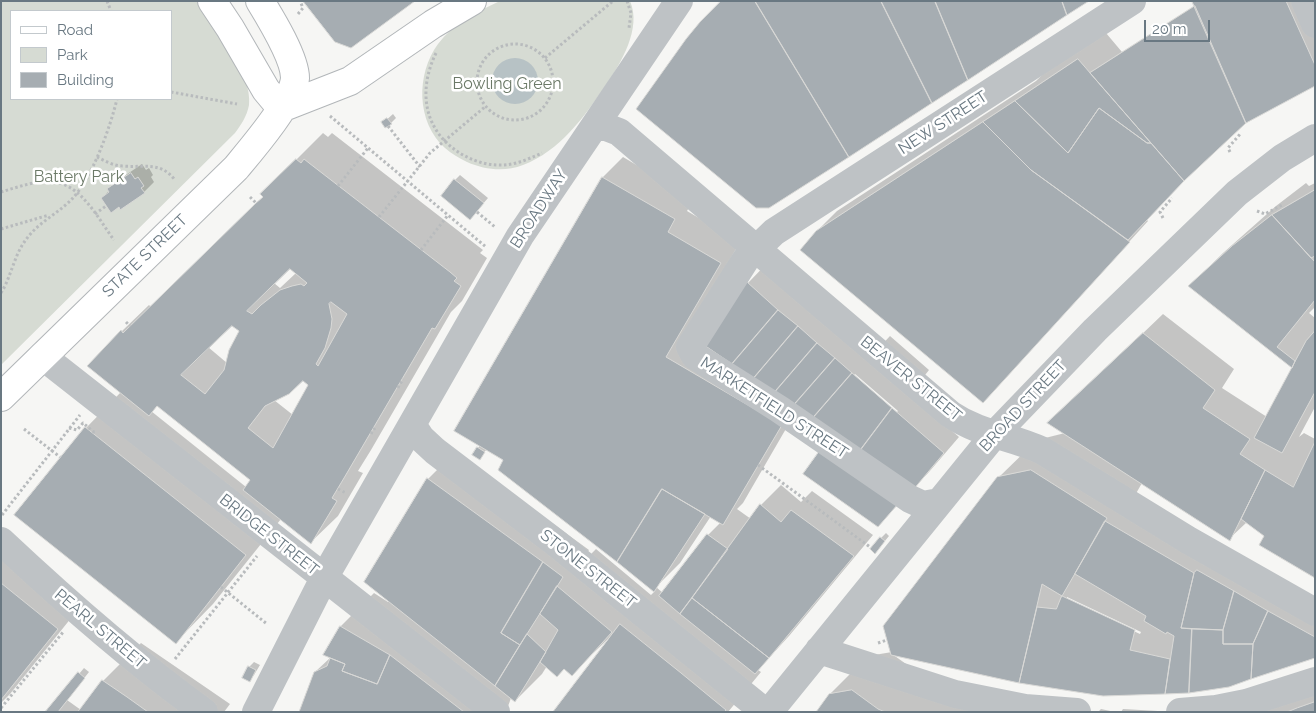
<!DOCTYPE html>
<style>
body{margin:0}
#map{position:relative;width:1316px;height:713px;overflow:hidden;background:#f6f6f4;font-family:Raleway,sans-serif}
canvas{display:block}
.frame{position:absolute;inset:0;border:2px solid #697882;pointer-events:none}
.legend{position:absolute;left:10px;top:10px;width:162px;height:90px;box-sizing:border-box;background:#fff;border:1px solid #c3c9cd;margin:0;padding:6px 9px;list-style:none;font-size:15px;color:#697882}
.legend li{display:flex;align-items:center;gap:10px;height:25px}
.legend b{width:25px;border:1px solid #c3c9cd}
.scale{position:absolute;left:1144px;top:20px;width:66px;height:22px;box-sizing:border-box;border:2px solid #697882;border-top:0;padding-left:6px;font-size:15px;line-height:18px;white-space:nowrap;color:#697882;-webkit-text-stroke:4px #fff;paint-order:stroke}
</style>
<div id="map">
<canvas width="1316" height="713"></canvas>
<div class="frame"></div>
<ul class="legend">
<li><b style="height:6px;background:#fff"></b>Road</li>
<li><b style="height:14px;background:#d6dbd3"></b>Park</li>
<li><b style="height:14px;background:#a6adb2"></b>Building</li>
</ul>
<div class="scale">20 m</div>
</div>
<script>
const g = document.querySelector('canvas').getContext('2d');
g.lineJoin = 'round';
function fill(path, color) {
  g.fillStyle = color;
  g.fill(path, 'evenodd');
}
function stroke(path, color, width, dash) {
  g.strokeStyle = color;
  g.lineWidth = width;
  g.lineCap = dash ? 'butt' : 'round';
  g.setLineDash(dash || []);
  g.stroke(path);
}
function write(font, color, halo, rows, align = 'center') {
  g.font = font + ' Raleway,sans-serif';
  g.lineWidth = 5;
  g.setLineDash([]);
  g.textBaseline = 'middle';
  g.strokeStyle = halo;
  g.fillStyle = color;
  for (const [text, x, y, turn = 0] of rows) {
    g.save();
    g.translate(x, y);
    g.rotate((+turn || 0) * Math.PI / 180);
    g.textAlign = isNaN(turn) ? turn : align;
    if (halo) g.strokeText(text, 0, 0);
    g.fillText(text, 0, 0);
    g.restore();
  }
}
fill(new Path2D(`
 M1,1H198C215,27 253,74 249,105C247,116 241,125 235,133L1,365ZM11,11H171V99H11Z
 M500,1H630C642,28 621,63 606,85C584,117 560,151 523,165C505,172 485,170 467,162C459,158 452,154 445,148C416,122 416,74 438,44C454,23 476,12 500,1Z`), '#d6dbd3');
fill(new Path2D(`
 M492 81a23 23 0 1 1 46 0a23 23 0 1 1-46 0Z`), '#b7c2c5');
fill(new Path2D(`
 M1194,1H1315V84L1245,122L1192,172L1147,220L1148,221L1003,381L816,232L837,211L1036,81L1043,74L1106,33L1122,52L1196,5Z
 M393,114L396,118L391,123H383Z
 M323,133L328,137L332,133L483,250L480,253L487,258L462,301L451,312L371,450L358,471L363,473L338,516L311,542L281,519L213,604L176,642L16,515L86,428L121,392L122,331L149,305L151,307L264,197L262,194ZM290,268L296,273L280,288L274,283ZM232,324L240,331L227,363L208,347ZM303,379L310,384L293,415L274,400ZM158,405L251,480L246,487L151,411Z
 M623,157L694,199L687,211L740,242L685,337L725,360L748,283L774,256L873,354L890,336L929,370L910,394L959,437L929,472L877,526L822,450L798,408L743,503L737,509L751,519L761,505L781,485L801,502L812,491L873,535L789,636L758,670L761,672L728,712H555L611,638L610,637L572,674L565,667L547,666L542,674L515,701L511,698L506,712H300L315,672L331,657L341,626L374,593L388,602L389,601L428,479L455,452L589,550L581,564L596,549L651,595L655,591L499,469L505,460L487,449L479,458L478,448L480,445L455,431L603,177ZM855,374L898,411L896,413L853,376ZM711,516L721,522L708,535L663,593L656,587L680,563Z
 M142,164L146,170L149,168L153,175L151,177L154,182L144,192L119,205L102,198L120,179Z
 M460,175L488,198L470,219L455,180Z
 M1306,183L1309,186L1315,183V307L1309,313L1315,318V407L1299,437L1304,433L1315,439V577L1247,522L1229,539L1142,483L1130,504L1315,613V656L1188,691L1103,694L1019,682L892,654L916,671L996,712H818L830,694L868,656L892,652L998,478L1037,440L1065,433L1069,404L1163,314L1234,369L1222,388L1267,417L1293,368L1190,286L1223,253L1276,206ZM1067,597L1141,632L1140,634L1067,600Z
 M886,533L889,536L880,547L881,538Z
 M1,535L84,602L10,694L1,703Z
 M141,643L230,704L224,712H47L84,668L89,672L67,700L81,710L103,681Z
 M254,662L260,665L254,675L249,680V667Z
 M1315,679V712H1252Z
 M1101,709L1115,712H1098Z
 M1123,709L1158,711V712H1121Z`), '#0003');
const building = new Path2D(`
 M303,1H415L351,48L335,42Z
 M721,1H755L849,157L769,208H756L636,109L686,39L700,22Z
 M755,1H881L932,103L849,157Z
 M881,1H935L968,80L932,103Z
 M935,1H1062L1067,15L968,80Z
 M1062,1H1089L1067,15Z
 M1192,1H1286L1315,65V86L1246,123Z
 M1195,6L1246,123L1184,181L1090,73Z
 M1078,59L1104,89L1151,143H1147L1099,108L1068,153L1015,101Z
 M1015,101L1068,153L1099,108L1147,143H1151L1184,181L1128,240L1031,170L983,122Z
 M387,118L392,124L385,128L381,122Z
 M983,122L1031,170L1130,242L983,403L800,250L816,231Z
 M296,159L301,163L304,159L309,163L450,272L457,278L454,281L461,286L435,329L432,328L344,478L332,498L337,501L311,544L243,490L250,480L157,406L149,416L87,366L121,330L123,333L256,203L263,197L260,194ZM290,269L307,283L304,286L301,284L292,286L280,290L261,305L252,314L247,311ZM331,302L347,314L318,366L316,364L325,348L331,328L332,319L329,304ZM232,326L239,331L229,350L224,370L205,394L181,375ZM303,381L308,385L273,448L248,428L265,406L289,394Z
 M131,173L135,179L138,177L144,186L141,188L145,193L120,210L119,207L111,213L101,198L109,192L107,189Z
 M602,177L675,219L668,232L721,263L666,357L782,425L723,525L662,489L617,562L498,470L503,460L454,431Z
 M454,179L484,203L470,220L441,196Z
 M1315,190V256L1311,258L1272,215Z
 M1272,215L1315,262V300L1277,347L1295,361L1292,368L1188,286L1232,246Z
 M747,282L778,310L732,364L704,345Z
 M778,310L798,326L753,379L732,364Z
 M798,326L817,343L774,393L753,379Z
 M1315,331V392L1282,453L1254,438L1306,341Z
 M1143,333L1215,390L1203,408L1250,439L1240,454L1265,470L1230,541L1047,423Z
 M817,343L835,358L793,406L774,393Z
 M835,358L852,373L812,419L793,406Z
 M852,373L892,408L859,452L812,419Z
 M892,408L944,453L913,490L859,452Z
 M85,427L246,555L176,644L14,515Z
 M1315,442V578L1259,545L1264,536L1241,519L1265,470L1293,487Z
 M477,447L485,452L480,460L472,455Z
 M821,449L898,504L878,527L803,474Z
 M1031,470L1107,518L1062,596L1042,584L1019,683L891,655L883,626L997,477Z
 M427,478L543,562L501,633L520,645L495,686L364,582Z
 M662,489L705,514L654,592L617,562Z
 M760,504L781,522L791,510L854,556L769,658L692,598Z
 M1105,521L1194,573L1181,628L1192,629L1189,693L1165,694L1174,636L1167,632L1166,634L1144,621L1146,616L1075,574Z
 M707,534L728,549L680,614L659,596Z
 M880,537L885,541L875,554L870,549Z
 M543,562L563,577L520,645L501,633Z
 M1197,570L1234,591L1223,630L1181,628L1194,573Z
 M1,583L58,629L1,700Z
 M557,586L612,632L572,676L564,669L557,677L540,662L558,630L540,614Z
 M1234,591L1268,611L1253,644H1223V630Z
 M1062,596L1135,630L1130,650L1170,659L1165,694L1103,696L1019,683L1037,607L1056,609Z
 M692,598L769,658L755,674L680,614Z
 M1268,611L1315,637V658L1251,679L1253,644Z
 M620,624L681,673L726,710L724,712H553Z
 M340,626L390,655L377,684L342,671L345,664L323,655Z
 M1192,629L1223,630V644H1253L1251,679L1229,687L1189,693Z
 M527,634L546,652L515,702L495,686Z
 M390,655L464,712H299L314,672L327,666L330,658L345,664L342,671L377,684Z
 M248,666L256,670L250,682L242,678Z
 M78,672L85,678L58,712H48L46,711Z
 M102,680L127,697L148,712H78Z
 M852,690L878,709L885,712H816L829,694Z
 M1315,702V712H1287L1297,708Z`);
fill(building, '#a6adb2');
stroke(building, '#d8d8d6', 1);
const major = new Path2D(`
 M212,1L230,28L266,90L281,108
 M281,108L350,81L433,24L472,1
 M1,397L236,168C251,150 294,100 295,78C295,58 271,19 260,1`);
stroke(major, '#b2b6b9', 30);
stroke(new Path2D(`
 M107,1L111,11
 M627,1L631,13L629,28
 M298,14L303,8L300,1
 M477 82a38 38 0 1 1 76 0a38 38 0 1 1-76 0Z
 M436,53C417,92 424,134 465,156C475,161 486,165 498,165C514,166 528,159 542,153
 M545,58L613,1
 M171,92L237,104
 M330,116L486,247
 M388,126L420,167
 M1230,152L1228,148L1241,133
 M97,157C105,161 114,166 123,166C145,168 160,161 175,180
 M338,186L368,148
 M1,192C18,187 37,180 54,182C82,185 99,220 114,240
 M250,197L256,203
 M1257,211L1265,214L1282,205
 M477,212L495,227
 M95,214L106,206
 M379,217L430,153L486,106
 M1163,218L1160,212L1172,198
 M1,229L49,215
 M421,250L448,215
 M1,293C11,277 14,256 25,241C37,223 56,215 71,200C92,179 110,128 117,99
 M126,322L130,326
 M398,388L403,379
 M69,428L77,430L83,423L94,432H97
 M24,429L60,457
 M371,434L375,428
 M758,465L870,547
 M338,489L346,493
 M2,515L80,415
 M221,587L267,624
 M878,643L887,640
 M175,659L257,556
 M1,708L64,631`), '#b8bbbd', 3, [2.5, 2.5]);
stroke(new Path2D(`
 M1305,1L1315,24
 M595,127H606L619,132L950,414C981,435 1011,436 1043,451L1188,540L1315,612
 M42,356L496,712
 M413,426L421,438L435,451L556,543L765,712
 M939,502L923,505L910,499L779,409L695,356L690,347L746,259L774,232L1132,1
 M1,541C66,602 132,660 204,712
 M819,650L955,694L1025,708L1077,712
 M256,712L324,578L520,236L679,1
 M769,712L994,435L1095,330L1237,193L1282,158L1315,138
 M1180,712L1216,709L1246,703L1315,681`), '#bec2c5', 28);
stroke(major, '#fff', 28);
write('16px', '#6b7967', '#fff', [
 ["Bowling Green",507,84],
 ["Battery Park",79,177]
]);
write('16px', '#697882', '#fff', [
 ["NEW STREET",943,123,-33],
 ["BROADWAY",539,209,-57],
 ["STATE STREET",145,256,-44],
 ["BEAVER STREET",911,379,39],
 ["BROAD STREET",1023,406,-47],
 ["MARKETFIELD STREET",774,408,33],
 ["BRIDGE STREET",269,535,38],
 ["STONE STREET",588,569,38],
 ["PEARL STREET",100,629,40]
]);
</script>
